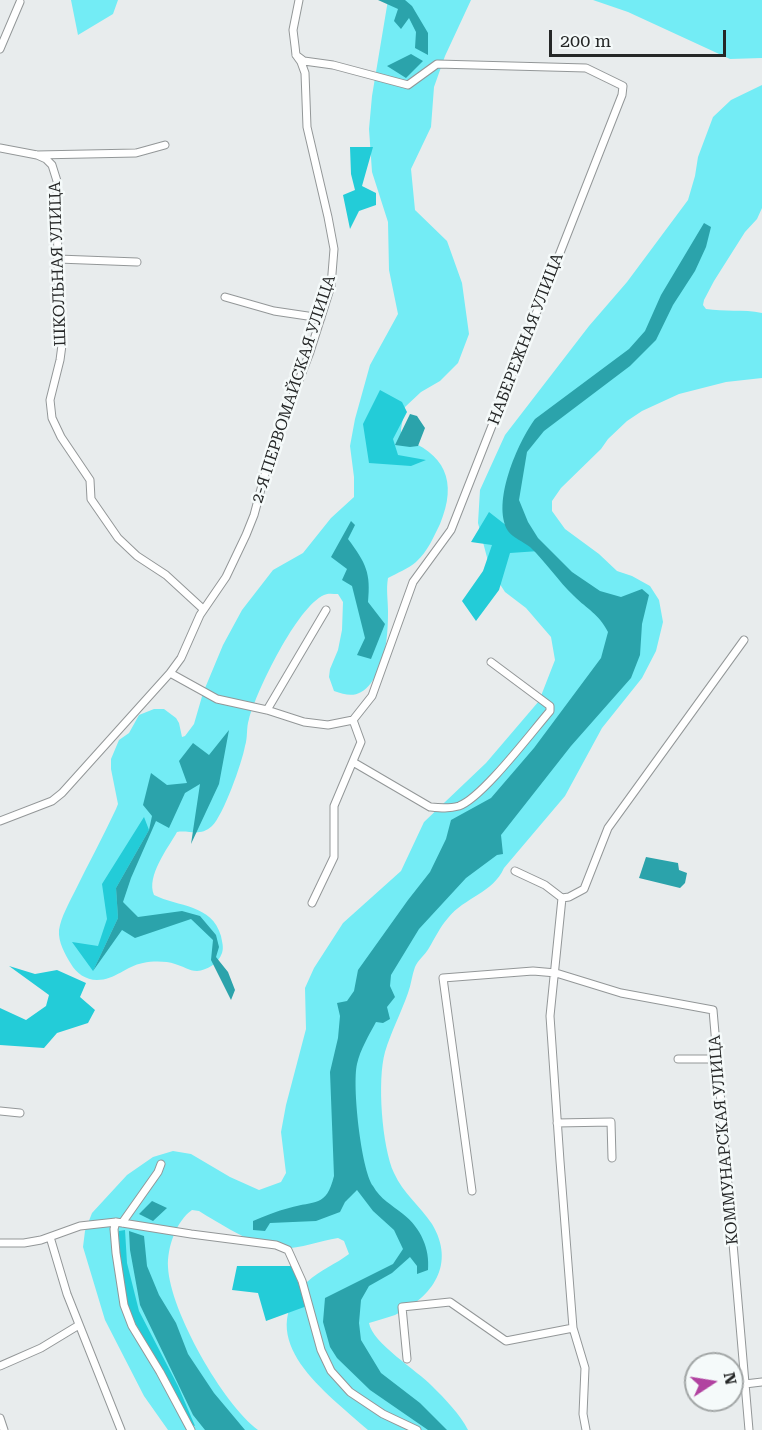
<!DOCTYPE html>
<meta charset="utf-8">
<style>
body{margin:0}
#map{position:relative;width:762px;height:1430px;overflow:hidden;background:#e8eced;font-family:"Roboto Serif",serif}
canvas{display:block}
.north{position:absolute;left:684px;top:1352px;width:60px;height:60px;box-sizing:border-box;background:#f5fafa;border:2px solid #a2a6a6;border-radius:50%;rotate:78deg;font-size:16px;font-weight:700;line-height:24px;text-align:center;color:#252727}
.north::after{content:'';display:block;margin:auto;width:21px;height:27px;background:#b142a0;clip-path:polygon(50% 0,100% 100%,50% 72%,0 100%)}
.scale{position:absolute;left:549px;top:30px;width:177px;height:27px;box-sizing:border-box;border:3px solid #252727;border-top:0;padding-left:8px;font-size:18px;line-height:21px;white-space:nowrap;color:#252727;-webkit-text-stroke:4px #f5fafa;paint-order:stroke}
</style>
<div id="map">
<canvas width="762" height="1430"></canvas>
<div class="north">N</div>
<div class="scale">200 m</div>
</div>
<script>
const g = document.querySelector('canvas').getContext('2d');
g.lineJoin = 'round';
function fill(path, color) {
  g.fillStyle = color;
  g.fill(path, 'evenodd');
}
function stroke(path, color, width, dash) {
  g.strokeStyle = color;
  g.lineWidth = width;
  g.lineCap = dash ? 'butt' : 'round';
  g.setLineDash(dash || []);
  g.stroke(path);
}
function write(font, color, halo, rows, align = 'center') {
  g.font = font + ' "Roboto Serif",serif';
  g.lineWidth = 5;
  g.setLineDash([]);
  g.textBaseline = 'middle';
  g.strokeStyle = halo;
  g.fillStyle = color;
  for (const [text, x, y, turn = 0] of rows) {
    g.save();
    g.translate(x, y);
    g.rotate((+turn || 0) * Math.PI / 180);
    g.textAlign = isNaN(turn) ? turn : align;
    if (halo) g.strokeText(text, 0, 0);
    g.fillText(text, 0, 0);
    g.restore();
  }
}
fill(new Path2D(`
 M71,0H118L113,14L78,35Z
 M388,0H471L445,56L434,87L431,127L411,169L415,210L447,241L462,283L469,334L458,363L440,381L421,392L405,407L401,429L402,438C445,453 458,481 440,524C433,538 428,551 416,562C408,569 397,573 388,578C386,589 388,600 388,611C388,636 386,662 371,683C360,697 350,697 334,691L329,677L330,669L338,650L342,630L343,602L338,594C333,594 328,593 324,595C297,607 257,690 249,719C246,728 248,737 245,746C242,763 223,816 212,826C200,837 190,830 177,832C168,848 146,876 154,895C178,907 212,904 221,936C222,942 224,947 222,953C218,964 207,970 197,971C189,971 183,966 175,964C166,961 153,961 143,963C126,966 115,980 97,980C86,980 76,973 71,964C65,954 58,942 59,930C61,917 69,903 75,891C88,864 103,837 116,809L118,804L111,769V759L119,740L129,733L139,715L154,709H164L176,718L179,723L182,737L185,736L194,724L203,693L223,645L242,610L273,570L303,553L331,518L354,497V477L350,446L355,419L370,365L398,314L389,270L388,222L372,172L369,129L372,96Z
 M593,0H762V58L730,59L628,12Z
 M762,85V208L757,219L745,232L714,281L704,300L703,305L706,309C724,312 743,309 762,313V378L726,382L679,394L642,411L627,421L608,439L601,449L561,488L552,501V511L565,529L599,554L617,571L632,576L650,586L659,600L663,622L656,651L642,678L602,728L565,796L504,868C493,893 465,897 448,918C440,927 435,938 429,948C425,955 418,960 415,967C412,975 411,985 408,993C401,1013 391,1032 385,1052C377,1080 382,1147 394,1173C403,1193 420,1206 432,1224C456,1264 433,1297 395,1315C387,1318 378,1320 369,1323C372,1343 418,1371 432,1386C445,1399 460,1414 468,1430H368C327,1393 250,1340 307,1282C320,1270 336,1264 349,1254L344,1241L338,1238C318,1241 295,1251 274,1248C254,1245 217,1222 199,1211L192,1210C176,1221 167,1248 168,1267C170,1311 223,1404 258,1430H168L144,1396L105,1320L83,1247L85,1231L92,1213L127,1175L153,1157L173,1151L191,1154L230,1177L259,1190L281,1182L286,1173L281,1132L286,1105L306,1029L305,988L314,968L343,923L401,871L424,822L486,763L539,701L555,660L551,637L526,608L505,592L490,569L478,523L480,490L505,435L589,326L627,282L688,200L695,176L698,157L713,117L731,100Z`), '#73ecf5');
fill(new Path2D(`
 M350,147H373L362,186L376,193V205L359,211L350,229L343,195L355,190L351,174Z
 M380,390L402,402L407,412L393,439L398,455L426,460L411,466L369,463L363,424Z
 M489,512L539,551L510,553L499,590L476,621L462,601L483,571L492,545L471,542Z
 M144,817L149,830L116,888L118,918L93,971L72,942L98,946L107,919L102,884Z
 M9,966L35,974L57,970L86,983L80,997L95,1010L88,1023L57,1033L44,1048L0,1045V1008L26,1020L46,1006L49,995Z
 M125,1230L127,1263L139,1311L178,1386L195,1426L189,1424L130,1313C122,1286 119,1259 119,1231Z
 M237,1266H292L307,1306L266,1321L258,1293L232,1290Z`), '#23ccd8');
fill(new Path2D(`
 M378,0H405L412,6L428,33V55L415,48L416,32L409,18L401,29L394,21L398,9Z
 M411,54L423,61L406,78L387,66Z
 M704,223L711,227L706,247L695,271L673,305L656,340L630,366L544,431L527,452L519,500L528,522L538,538L572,572L600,591L621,597L642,589L649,595L642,624L640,655L631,678L571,746L501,835L503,854L497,855L466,878L419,929L391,975L390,986L395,997L387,1007L390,1019L383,1023L376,1022C369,1035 360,1050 357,1064C352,1085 361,1169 373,1186C380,1199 392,1205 403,1214C421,1228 430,1249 428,1270L417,1274V1266L410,1257L392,1273L369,1286L361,1300L359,1323L361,1340L381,1373L420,1403L447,1430H428L370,1390L337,1358L330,1347L323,1322L325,1298L393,1264L403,1249L394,1230L373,1211L357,1190L345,1202L340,1212L316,1221L270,1223L265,1231L253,1230V1221C265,1216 277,1211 289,1208C315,1200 326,1208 334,1176L330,1072L338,1038L340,1016L337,1003L347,1001L354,991L358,970L408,900L430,872L446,839L451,820L491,798L534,748L601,658L608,632C598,613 588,610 574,596C558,581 546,562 530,547C524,542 513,538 508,531C491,503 518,442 535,419L629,349L645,331L661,295Z
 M410,414L417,416L425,428L418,446L410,447L395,445Z
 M351,521L355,525L348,539C366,563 371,573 368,602L385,624L371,659L357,655L365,638L352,586L342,580L347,569L331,557Z
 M229,730L219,784L191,844L200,784L185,793L169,828L156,821L131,878L123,902L138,917L182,911L200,916L216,935L219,947L216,957L228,972L235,990L231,1000L211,960L213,940L191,919L135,938L122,930L93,971L118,918L116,888L149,830L152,816L143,805L151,773L167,785L187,783L179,761L193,743L209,755Z
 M646,857L678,863L679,870L687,873L685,883L680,888L639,878Z
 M152,1201L167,1208L153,1221L139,1214Z
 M129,1231L144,1236L147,1266L159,1295L176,1323L188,1354L214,1393L245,1430H205L193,1415L140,1305L130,1250Z`), '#2ba3ab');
const minor = new Path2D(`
 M0,49L20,2
 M0,148L37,155L136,153L165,145
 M37,155L46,159L52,165L57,181L58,281L62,345L60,360L50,400L52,418L61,437L90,480L91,499L118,538L137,556L166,575L203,609
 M58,259L137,262
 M225,297L274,311L321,318
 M170,673L217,699L267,710L304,722L328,725L353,720L372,696L413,582L451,530L622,95L623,86L586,68L437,64L408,85L333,65L304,61L296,55
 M267,710L326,610
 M353,762L430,807C440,808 449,809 459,806C482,798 531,733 550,711V706L491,662
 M0,821L52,801L62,793L170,673L181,658L200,615L226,577L246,535L254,515L271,452L310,352L331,286L334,249L328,217L307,127L305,73L301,62L296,55L295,46L293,30L299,0
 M515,871L545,885L562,898L550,1016L560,1161L573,1328L585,1368L583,1414L586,1430
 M562,898L569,897L584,889L608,828L744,640
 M312,903L334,857V806L361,742L353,720
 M678,1059H717
 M0,1111L20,1113
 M557,1123L611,1122L612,1158
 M472,1191L443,978L533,971L556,973L621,993L713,1010L749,1430
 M116,1222L114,1229L116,1253L124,1305L132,1326L160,1372L191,1430
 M122,1223L158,1172L161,1164
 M50,1237L67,1294L121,1430
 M0,1243H24L41,1240L80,1226L116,1222L191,1234L276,1245L288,1250L302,1281L321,1350L331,1371L350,1392L383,1414L417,1430
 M407,1359L402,1307L450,1302L506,1341L573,1328
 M0,1366L41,1348L79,1325
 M745,1384L762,1382
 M0,1418L4,1430`);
stroke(minor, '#939798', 9);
stroke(minor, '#fff', 7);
write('16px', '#252727', '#f5fafa', [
 ["ШКОЛЬНАЯ УЛИЦА",58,264,-92],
 ["НАБЕРЕЖНАЯ УЛИЦА",526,339,-69],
 ["2-Я ПЕРВОМАЙСКАЯ УЛИЦА",294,389,-72],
 ["КОММУНАРСКАЯ УЛИЦА",724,1140,-95]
]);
</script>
